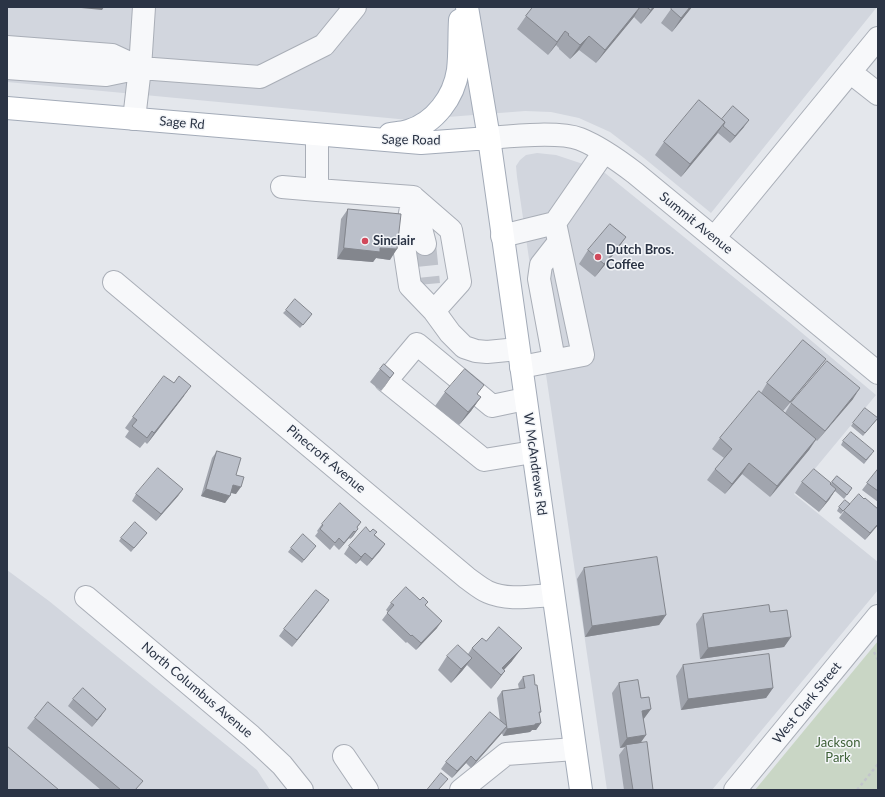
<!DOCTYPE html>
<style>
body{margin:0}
#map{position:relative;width:885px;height:797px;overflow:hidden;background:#e4e7ec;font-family:Lato,sans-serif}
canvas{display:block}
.frame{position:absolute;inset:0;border:8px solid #2b3445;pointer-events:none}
</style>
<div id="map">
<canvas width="885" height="797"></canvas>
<div class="frame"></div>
</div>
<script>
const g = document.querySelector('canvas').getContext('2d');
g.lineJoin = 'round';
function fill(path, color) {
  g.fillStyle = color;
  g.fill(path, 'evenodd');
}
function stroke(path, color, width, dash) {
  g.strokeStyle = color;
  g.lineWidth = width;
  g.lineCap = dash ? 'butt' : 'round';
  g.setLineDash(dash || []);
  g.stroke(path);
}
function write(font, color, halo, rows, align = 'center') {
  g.font = font + ' Lato,sans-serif';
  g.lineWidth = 3;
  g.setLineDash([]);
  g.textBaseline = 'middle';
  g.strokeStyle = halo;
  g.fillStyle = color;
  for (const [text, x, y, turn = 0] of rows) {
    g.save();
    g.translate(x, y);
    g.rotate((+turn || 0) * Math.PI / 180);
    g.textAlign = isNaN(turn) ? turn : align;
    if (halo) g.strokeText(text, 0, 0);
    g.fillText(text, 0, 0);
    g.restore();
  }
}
fill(new Path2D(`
 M7,7H877L711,213L644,158L610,132L579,118L551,112L525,111L409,120L7,82Z
 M537,153L556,155L580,163L605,173L789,322L876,395L794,494L878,562V590L712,790H607L517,177L516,166L520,160L526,155Z
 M7,570L49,601L257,770L270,790H7Z`), '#d2d6de');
fill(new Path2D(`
 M878,641V790H755Z`), '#c9d6c5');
stroke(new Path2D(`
 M425,244L429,284`), '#bfc3cb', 22, [22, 11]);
const minor = new Path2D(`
 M7,47L112,55L140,68L260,77L324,45L355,7
 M7,68L106,75L140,68L134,119
 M140,68L144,7
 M850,72L878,94
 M317,135V190L413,197L425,244
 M489,138C512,136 559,131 580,139C600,147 618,160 635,173L878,373
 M282,187L317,190
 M413,197L404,246L410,286L434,311L450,333L464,347L476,351L487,352L518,349
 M413,197L451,230L460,282L434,311
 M502,236L555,223L604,152
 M714,238L878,38
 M114,282L467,578C474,583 481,589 488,592C508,601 532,596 553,595
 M554,360L539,279L541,265L559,242
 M521,367L583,355L555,223
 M525,399L492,406L417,344L386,381L484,460L533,452
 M86,597L251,736L282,765L302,790
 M344,756L367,790
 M461,790L506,754L575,749
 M735,790L878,616`);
const major = new Path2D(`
 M467,7L489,138L581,790
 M7,108L421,143L489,138
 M390,134C396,133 402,133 408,131C435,123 454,97 458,70C460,54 459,36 460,20`);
stroke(minor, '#a9aeb7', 24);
stroke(major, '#a3abb8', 24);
stroke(new Path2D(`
 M874,652L878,660
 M857,790L878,764`), '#c2c5cb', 2.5, [3, 3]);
stroke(minor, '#f7f8fa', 22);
stroke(major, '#fff', 22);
fill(new Path2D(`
 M533,7H655L641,24L634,17L596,63L579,50L570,59L559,49V48L556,45L548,55L517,29L526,16Z
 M692,7L672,32L661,23L671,9Z
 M722,119L744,127L730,143L718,133L681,177L655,155L664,142Z
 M348,209L390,260L376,258L373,262L337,259L341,219Z
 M626,237L617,250L595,277L579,264L588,250Z
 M286,310L310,317L300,328L283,313Z
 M826,359L818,369L783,411L785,413L791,403L853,399L817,441L816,440L809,450L770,497L742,474L725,494L707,480L715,469L724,458L712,449L720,438L761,393L767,383Z
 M380,369L394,373L381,391L370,382Z
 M445,392L478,395L481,397L471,411L459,425L435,406Z
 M184,396L147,444L145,442L140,448L125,437L129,431L125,428L133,417Z
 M878,418L863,436L851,426L853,423Z
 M843,441L872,454L864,464L841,445Z
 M217,451L236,475V494L231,493L230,496L225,503L201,496L212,458Z
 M878,469V502L862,490Z
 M837,476L852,488L844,499L835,491L819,512L795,493L802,482L831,483Z
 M183,489L178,496L156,521L132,501L136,494Z
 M864,499L878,509V525L865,540L839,518L844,511Z
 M839,507H847L841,514L837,511Z
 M361,522L357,528L358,529L353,536L350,539L349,538L339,550L334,545L330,550L315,536L318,532L317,531L322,524Z
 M147,533L131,552L119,541L121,538Z
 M375,535L385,544L380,551L367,566L360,560L356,564L344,554L349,546Z
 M316,546L302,563L288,552L291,548Z
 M584,568L666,615L659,625L585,637L577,579Z
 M420,600L428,602L425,606L437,628L416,650L407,642L406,643L382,620L388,612L386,610L391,603Z
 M324,607L292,647L279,636L284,629Z
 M770,612L791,637L784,647L700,659L696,624L703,614Z
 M486,641L512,661L504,670L505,671L495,684L491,689L467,665L462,671L451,683L438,670L447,656L468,654L472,648Z
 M683,665L773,688L766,698L681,710L676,676Z
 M523,677L535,685L541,712L539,714L541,723L536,730H532L530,732L503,736L502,733L471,768L466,763L452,778L441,769L446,762L500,721L497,698L502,691L519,689L518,684Z
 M619,683L641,698L651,709L643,719L646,735L640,743L653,790H624L619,755L625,747L620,748L612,693Z
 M73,699L101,716L92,727L68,706Z
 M35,718L136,790H101L27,728Z`), '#a1a5ae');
fill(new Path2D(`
 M71,7H104L102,10Z
 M640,7L634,17L596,63L605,50Z
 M653,7H655L641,24L651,10Z
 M690,7H692L672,32L681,18Z
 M565,31L556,45L548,55L557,42Z
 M589,36L579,50L570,59L580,45Z
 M749,120L744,127L730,143L735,136Z
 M725,122L716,135L681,177L690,164Z
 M626,237L617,250L595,277L604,264Z
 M344,248H380L397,249L390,260L376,258L373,262L337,259Z
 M826,359L818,369L782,412L790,402Z
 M394,373L385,386L381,391L390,378Z
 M191,386L184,396L147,444L154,433Z
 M860,388L853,399L817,441L825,431Z
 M481,397L471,411L459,425L468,412Z
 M816,439L809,450L770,497L777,486Z
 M749,463L742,474L725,494L732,484Z
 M233,485L241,487L236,494L228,492Z
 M183,489L178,496L156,521L161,514Z
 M206,489L230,496L225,503L201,496Z
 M836,489L829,500L819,512L826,502Z
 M361,522L349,538L339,550L344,543Z
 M878,524V525L865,540L870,533Z
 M358,529L353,536L350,539L355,532Z
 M385,544L380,551L367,566L372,559Z
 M365,553L360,560L356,564L361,557Z
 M329,600L324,607L292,647L297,640Z
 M666,615L659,625L585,637L592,626Z
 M442,621L437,628L416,650L421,643Z
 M791,637L784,647L700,659L708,648Z
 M522,648L512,661L500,674L502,668Z
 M472,658L462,671L451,683L461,669Z
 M505,671L495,684L491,689L501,675Z
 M773,688L766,698L681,710L688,699Z
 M106,709L101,716L92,727L97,720Z
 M651,709L643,720L642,711Z
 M541,723L536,730H532L530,732L503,736L507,729Z
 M507,726L502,733L471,768L476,761Z
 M646,735L639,745H626L625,747L620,748L627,738Z
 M471,756L466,763L452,778L457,771Z`), '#83868d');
const building = new Path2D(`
 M533,7H640L605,50L589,36L580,45L568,35L569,34L565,31L557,42L526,16Z
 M647,7H653L651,10Z
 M673,7H690L681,18L671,9Z
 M699,100L725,122L690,164L664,142Z
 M733,106L749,120L735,136L723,126L725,122L722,119Z
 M348,209L401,214L397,249L380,248V252L344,248Z
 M610,224L626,237L604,264L588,250Z
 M295,299L312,314L303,325L286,310Z
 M803,340L826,359L790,402L767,383Z
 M827,361L860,388L825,431L791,403Z
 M384,364L394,373L390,378L380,369Z
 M465,369L484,385L477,394L481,397L468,412L445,392Z
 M164,376L174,383L179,376L191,386L154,433L152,431L147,438L132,426L137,420L133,417Z
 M759,391L816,439L777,486L749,463L732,484L715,469L732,449L720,438Z
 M865,408L878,418L865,433L853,423Z
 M851,432L874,451L866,460L843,441Z
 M217,451L241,458L236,475L244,477L241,487L233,485L230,496L206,489Z
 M158,468L183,489L161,514L136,494Z
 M814,469L831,483L830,484L836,489L826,502L802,482Z
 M878,469V491L867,483Z
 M837,476L852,488L847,495L832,482Z
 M859,494L864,499L865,498L878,509V524L870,533L844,511Z
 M845,500L850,504L843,511L839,507Z
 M340,503L361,522L357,527L358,529L355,532L354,531L344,543L339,538L335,543L320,529L323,525L322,524Z
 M135,522L147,533L134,548L121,538Z
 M366,527L370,532L373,529L377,532L374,535L385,544L372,559L365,553L361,557L349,546Z
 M303,534L316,546L304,560L291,548Z
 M657,557L666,615L592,626L584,568Z
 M406,587L420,600L423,597L428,602L425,605L442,621L421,643L412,635L411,636L387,613L394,605L391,603Z
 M316,590L329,600L297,640L284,629Z
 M769,605L770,612L787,610L791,637L708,648L703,614Z
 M499,627L522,648L502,668L505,671L501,675L472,648L482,638L486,641Z
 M458,645L472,658L461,669L447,656Z
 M769,654L773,688L688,699L683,665Z
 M534,675L535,685H537L541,712H539L541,723L535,724V725L507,729L502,691L525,688L523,677Z
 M638,680L641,698L649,697L651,709L642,711L646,735L627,738L619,683Z
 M83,688L106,709L97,720L73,699Z
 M48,702L143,781L135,790H121L35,718Z
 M490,712L507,726L476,761L471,756L457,771L446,762Z
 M647,742L653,790H633L626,745Z
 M7,746L59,790H7Z
 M441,773L448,779L438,790H427Z`);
fill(building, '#bbc0ca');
stroke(building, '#83868d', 1);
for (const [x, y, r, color] of [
 [365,241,4,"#d1495b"],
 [598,257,4,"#d1495b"]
]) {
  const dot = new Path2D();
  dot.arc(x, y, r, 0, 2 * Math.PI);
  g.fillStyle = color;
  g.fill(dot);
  stroke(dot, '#f4f6f9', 1.5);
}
write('13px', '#2b3445', '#f4f6f9', [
 ["Sage Rd",182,123,5],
 ["Sage Road",411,140,1],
 ["Summit Avenue",696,223,39],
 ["Pinecroft Avenue",326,459,40],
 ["W McAndrews Rd",535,464,82],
 ["North Columbus Avenue",197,690,40],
 ["West Clark Street",807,703,-51]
]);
write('bold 13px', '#2b3445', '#f4f6f9', [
 ["Sinclair",373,241],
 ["Dutch Bros.",606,250],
 ["Coffee",606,265]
], 'left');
write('13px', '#3f6138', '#f4f6f9', [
 ["Jackson",838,743],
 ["Park",838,758]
]);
</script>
